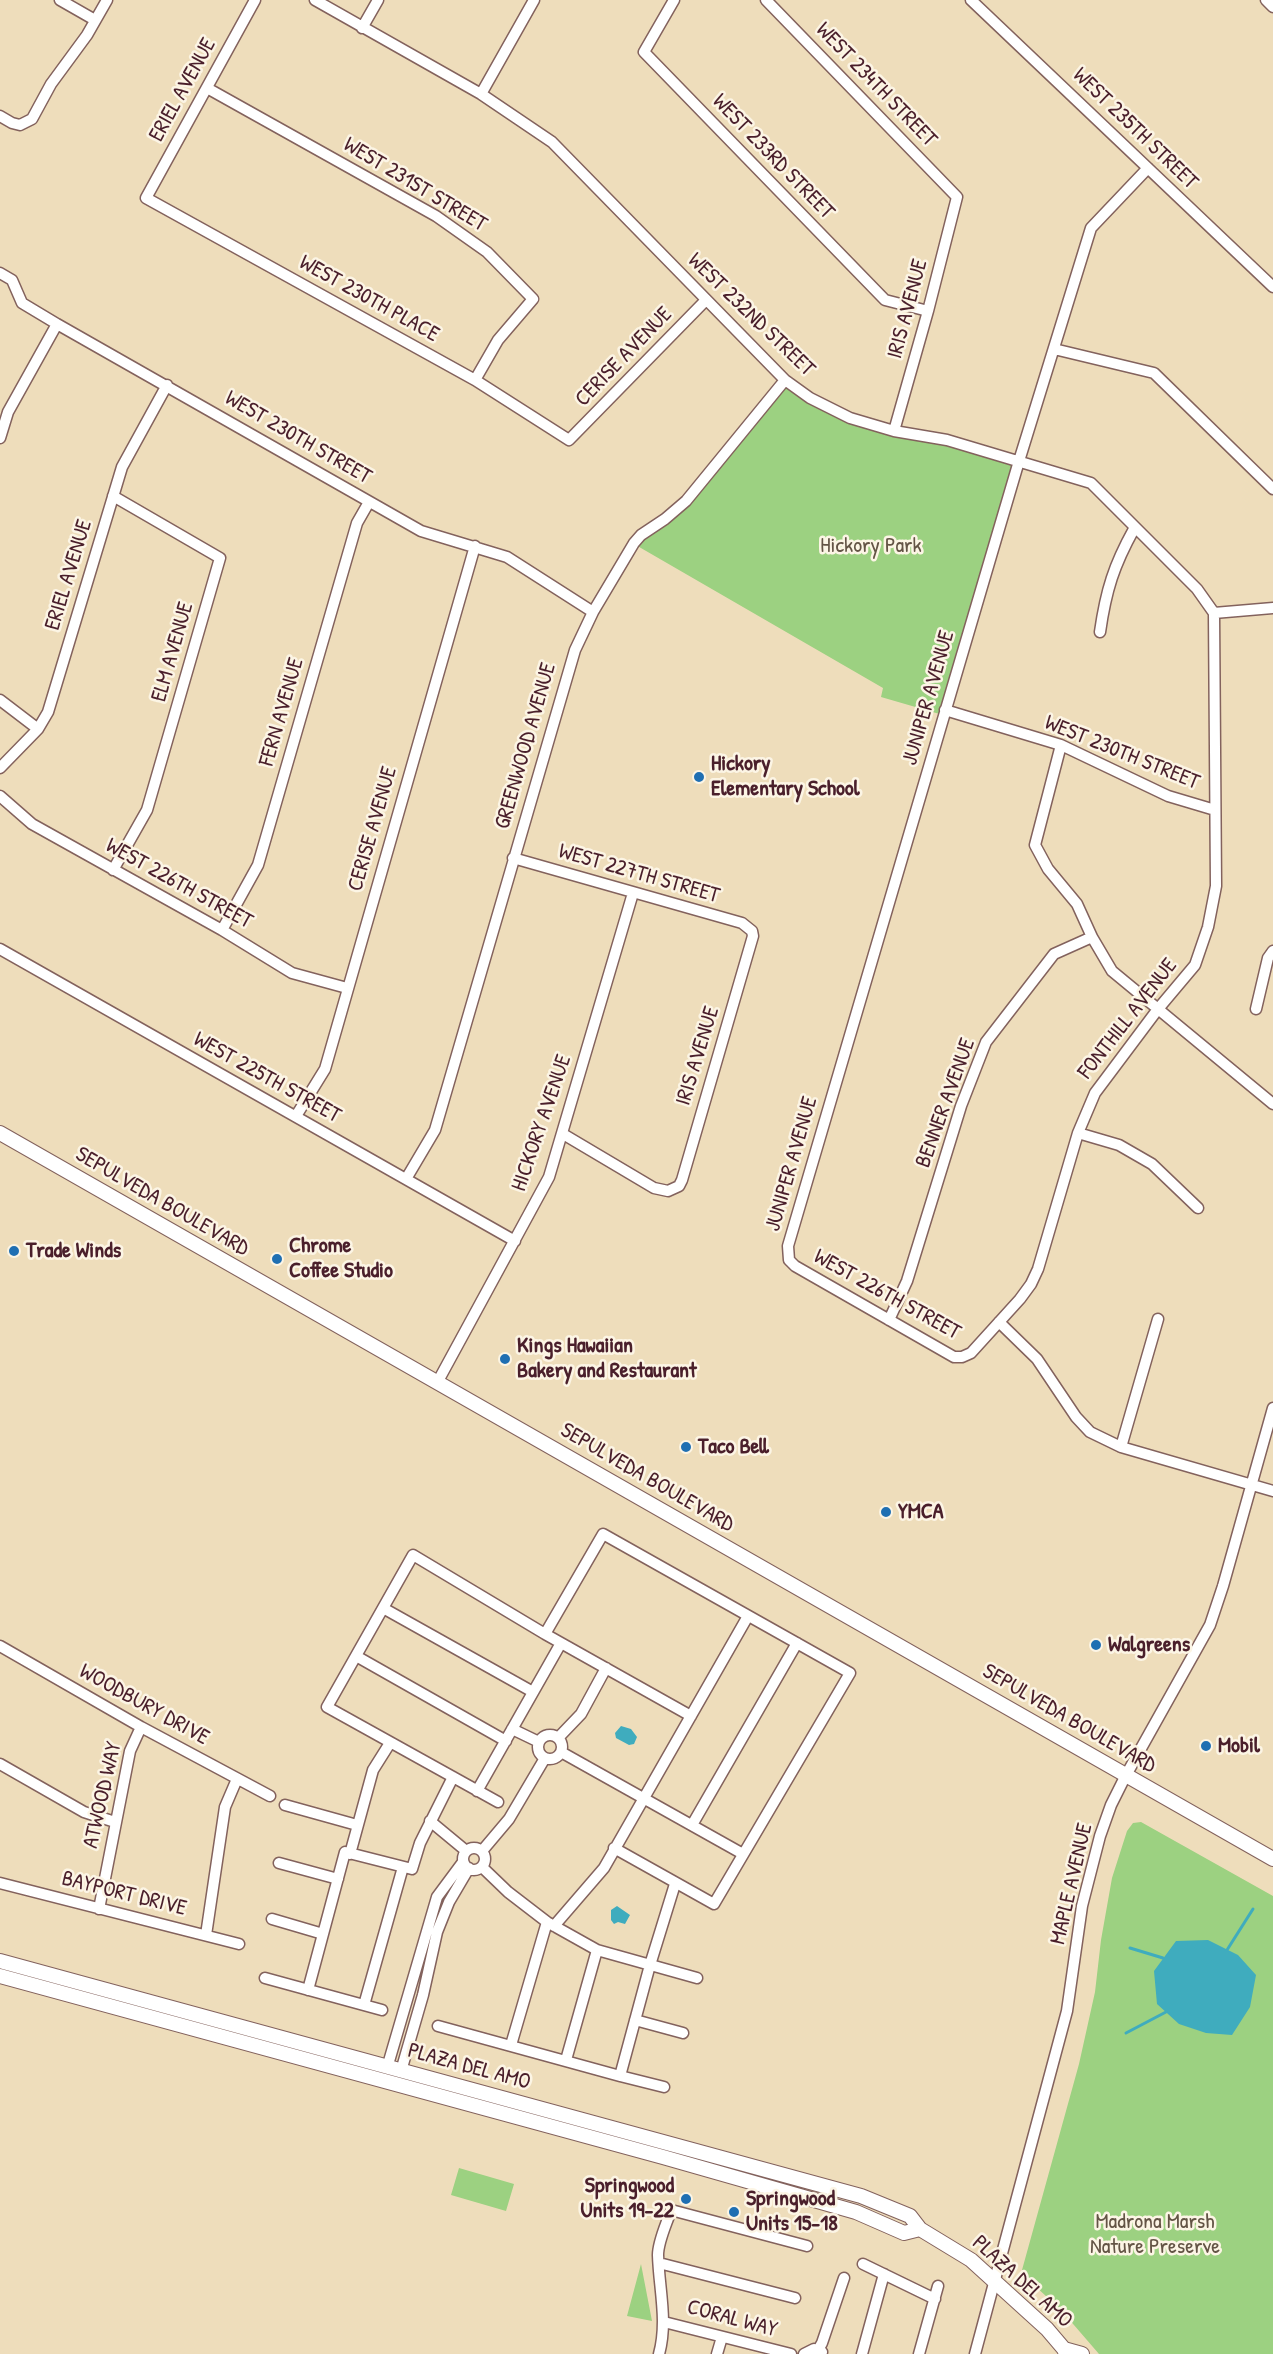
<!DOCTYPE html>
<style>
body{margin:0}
canvas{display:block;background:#edb}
</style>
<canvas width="1273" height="2354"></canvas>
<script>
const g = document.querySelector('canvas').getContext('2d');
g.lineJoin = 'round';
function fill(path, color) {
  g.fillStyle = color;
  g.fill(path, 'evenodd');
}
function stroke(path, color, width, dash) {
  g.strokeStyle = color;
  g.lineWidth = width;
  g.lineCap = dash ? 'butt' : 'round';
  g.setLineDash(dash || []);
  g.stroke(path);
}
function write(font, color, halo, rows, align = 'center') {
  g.font = font + ' "Patrick Hand",sans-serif';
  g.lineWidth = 5;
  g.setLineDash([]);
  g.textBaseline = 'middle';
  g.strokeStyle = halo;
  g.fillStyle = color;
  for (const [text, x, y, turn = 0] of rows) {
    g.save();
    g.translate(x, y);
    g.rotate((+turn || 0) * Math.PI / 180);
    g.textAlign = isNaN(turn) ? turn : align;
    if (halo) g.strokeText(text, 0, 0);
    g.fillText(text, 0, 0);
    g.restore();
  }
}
fill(new Path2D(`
 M786,382L830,411L1017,462L943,715L881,697L883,688L634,544L666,519Z
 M1141,1822L1273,1896V2354H1099L1061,2310L1034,2285L1022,2270L1079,2064L1095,1992L1101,1940L1112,1878L1127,1831L1133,1823Z
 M459,2168L514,2184L506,2211L451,2195Z
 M641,2264L652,2321L627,2316Z`), '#9cd181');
fill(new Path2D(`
 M621,1726L631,1729L637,1737L634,1744L629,1745L616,1738L615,1733Z
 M617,1906L630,1915L625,1924L618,1922L614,1924L611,1920V1910Z
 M1208,1940L1238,1955L1256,1975L1250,2007L1232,2035L1206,2033L1179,2024L1157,2004L1154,1971L1176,1941Z`), '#3facbe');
stroke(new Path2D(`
 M1130,1948L1163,1958
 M1227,1950L1253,1909
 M1126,2033L1166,2012`), '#3facbe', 3);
const minor = new Path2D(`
 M60,0L95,20
 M255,0L146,198L475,380L569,440L706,300
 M315,0L481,94L552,142L785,380L810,398L850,418L894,431L947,440L1091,483L1197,589L1214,613
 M674,0L644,52L885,300L928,311
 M766,0L957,197L928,311L894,431
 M971,0L1273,287
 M1266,0L1273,7
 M362,28L378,0
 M207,88L436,216L487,252L533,299L498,340L475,380
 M481,94L534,0
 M0,116L12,123L20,125L32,119L51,84L87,35L107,0
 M1148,168L1091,228L1019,461L788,1246L789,1260L795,1266L954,1357H962L971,1353L1020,1299L1031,1284L1038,1269L1078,1133L1095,1093L1158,1009L1195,965L1208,927L1216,886L1214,613
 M0,273L12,280L22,303L57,324L421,531L507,557L593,612
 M1054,349L1154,373L1273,489
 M0,438L8,412L57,324
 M113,496L220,558L147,810L113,870
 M1214,613L1273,608
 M1100,632C1106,590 1114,565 1134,529
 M0,700L38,729
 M945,710L1061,745L1168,796L1215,810
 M1061,745L1035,845L1048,869L1077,904L1092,937L1112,971L1273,1104
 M0,768L38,729L48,712L122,467L167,385
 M0,796L32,824L222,930L292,973L347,988
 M513,858L742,923L752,931L753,936L682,1180L679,1186L668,1191L654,1188L563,1134
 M222,930L258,865L357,523L369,502
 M0,949L515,1241
 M1256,1009L1268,958L1273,951
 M296,1116L325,1069L475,546
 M1078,1133L1119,1145L1152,1164L1198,1208
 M406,1179L435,1130L575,650L593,612L634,543L641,535L665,519L686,501L785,380
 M889,1320L907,1281L961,1106L986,1042L1054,954L1092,937
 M999,1322L1037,1359L1076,1417L1090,1432L1121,1447L1273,1491
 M437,1383L549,1177L633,893
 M1121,1447L1158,1319
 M383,1608L533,1692
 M545,1634L603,1534L850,1673L714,1904L614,1848
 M0,1646L141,1727L270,1796
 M356,1656L506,1741
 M512,1729L539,1742
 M538 1747a12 12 0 1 1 24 0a12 12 0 1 1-24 0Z
 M558,1738L581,1714L606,1668
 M561,1752L743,1854
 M0,1764L84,1812L115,1822
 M477,1791L561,1643
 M498,1802L327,1707L413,1555L545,1634L691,1716
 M285,1805L357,1825
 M430,1821L465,1850
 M692,1825L797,1643
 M463 1859a11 11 0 1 1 22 0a11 11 0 1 1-22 0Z
 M482,1851L509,1819L545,1758
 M350,1854L373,1770L390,1743
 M279,1863L338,1879
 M482,1867L508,1892L547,1922L597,1950L697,1978
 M0,1883L239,1944
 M99,1909L130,1751L141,1727
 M272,1919L323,1934
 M554,1926L604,1868L748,1616
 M206,1935L225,1807L237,1779
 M265,1978L382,2010
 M308,1990L345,1852L412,1869L420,1843L453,1777
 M364,2005L403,1867
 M635,2020L683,2033
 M438,2026L620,2076L650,1965L675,1884
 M511,2045L547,1922
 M566,2060L597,1950
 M387,2068L437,1897L463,1862
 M401,2071L423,1995L437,1932L449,1902L469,1868
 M620,2076L664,2087
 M659,2263L795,2298
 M863,2264L935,2299
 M664,2322L791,2354
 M818,2350L822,2343L844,2278
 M659,2354C668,2321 659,2289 658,2255C658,2241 667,2223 671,2210L807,2246
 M717,2354L722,2337
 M804,2354L814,2349L822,2352
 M862,2354L884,2274
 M919,2354L938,2286
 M975,2354L1067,2011L1082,1906L1100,1836L1111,1805L1125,1777L1210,1625L1223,1586L1273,1408`);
const major = new Path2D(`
 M0,1133L1273,1859
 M0,1961L861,2196L910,2216L920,2229L971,2260L1047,2329L1064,2349L1066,2354
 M0,1976L663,2157L856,2212L904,2233L920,2229
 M1064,2349L1082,2354`);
stroke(minor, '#83625d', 13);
stroke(major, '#83625d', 16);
stroke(minor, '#fff', 10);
stroke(major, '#fff', 14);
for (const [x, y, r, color] of [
 [699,777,6,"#1f6fb2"],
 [14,1251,6,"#1f6fb2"],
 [277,1259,6,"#1f6fb2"],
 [505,1359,6,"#1f6fb2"],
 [686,1447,6,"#1f6fb2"],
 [886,1512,6,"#1f6fb2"],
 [1096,1645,6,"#1f6fb2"],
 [1206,1746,6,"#1f6fb2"],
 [686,2199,6,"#1f6fb2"],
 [734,2212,6,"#1f6fb2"]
]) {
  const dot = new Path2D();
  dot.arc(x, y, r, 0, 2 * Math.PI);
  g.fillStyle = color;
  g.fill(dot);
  stroke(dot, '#fcf5e5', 2);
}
write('22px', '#4a1f2b', '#fcf5e5', [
 ["WEST 234TH STREET",876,85,46],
 ["ERIEL AVENUE",183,90,-61],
 ["WEST 235TH STREET",1135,129,44],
 ["WEST 233RD STREET",773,157,46],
 ["WEST 231ST STREET",415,185,31],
 ["WEST 230TH PLACE",369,299,29],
 ["IRIS AVENUE",908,309,-75],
 ["WEST 232ND STREET",751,315,44],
 ["CERISE AVENUE",624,357,-46],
 ["WEST 230TH STREET",298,438,30],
 ["ERIEL AVENUE",69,575,-73],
 ["ELM AVENUE",173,652,-74],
 ["JUNIPER AVENUE",929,698,-74],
 ["FERN AVENUE",282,712,-74],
 ["GREENWOOD AVENUE",526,746,-74],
 ["WEST 230TH STREET",1122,753,22],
 ["CERISE AVENUE",373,829,-74],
 ["WEST 227TH STREET",639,874,16],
 ["WEST 226TH STREET",179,884,29],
 ["FONTHILL AVENUE",1128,1019,-52],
 ["IRIS AVENUE",698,1056,-73],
 ["WEST 225TH STREET",267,1078,29],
 ["BENNER AVENUE",946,1103,-70],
 ["HICKORY AVENUE",542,1123,-71],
 ["JUNIPER AVENUE",792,1164,-74],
 ["SEPULVEDA BOULEVARD",162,1202,30],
 ["WEST 226TH STREET",887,1295,29],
 ["SEPULVEDA BOULEVARD",647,1478,30],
 ["WOODBURY DRIVE",144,1705,29],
 ["SEPULVEDA BOULEVARD",1069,1719,30],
 ["ATWOOD WAY",103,1795,-77],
 ["MAPLE AVENUE",1072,1884,-77],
 ["BAYPORT DRIVE",124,1894,14],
 ["PLAZA DEL AMO",469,2067,15],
 ["PLAZA DEL AMO",1022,2282,42],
 ["CORAL WAY",732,2319,15]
]);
write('22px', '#635445', '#fcf5e5', [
 ["Hickory Park",871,546],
 ["Madrona Marsh",1155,2222],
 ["Nature Preserve",1155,2247]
]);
write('bold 22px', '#4a1f2b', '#fcf5e5', [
 ["Hickory",711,764],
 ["Elementary School",711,789],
 ["Chrome",289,1246],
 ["Coffee Studio",289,1271],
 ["Trade Winds",26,1251],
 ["Kings Hawaiian",517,1346],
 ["Bakery and Restaurant",517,1371],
 ["Taco Bell",698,1447],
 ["YMCA",898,1512],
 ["Walgreens",1108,1645],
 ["Mobil",1218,1746],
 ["Springwood",674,2186,"right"],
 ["Units 19-22",674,2211,"right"],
 ["Springwood",746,2199],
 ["Units 15-18",746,2224]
], 'left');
</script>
